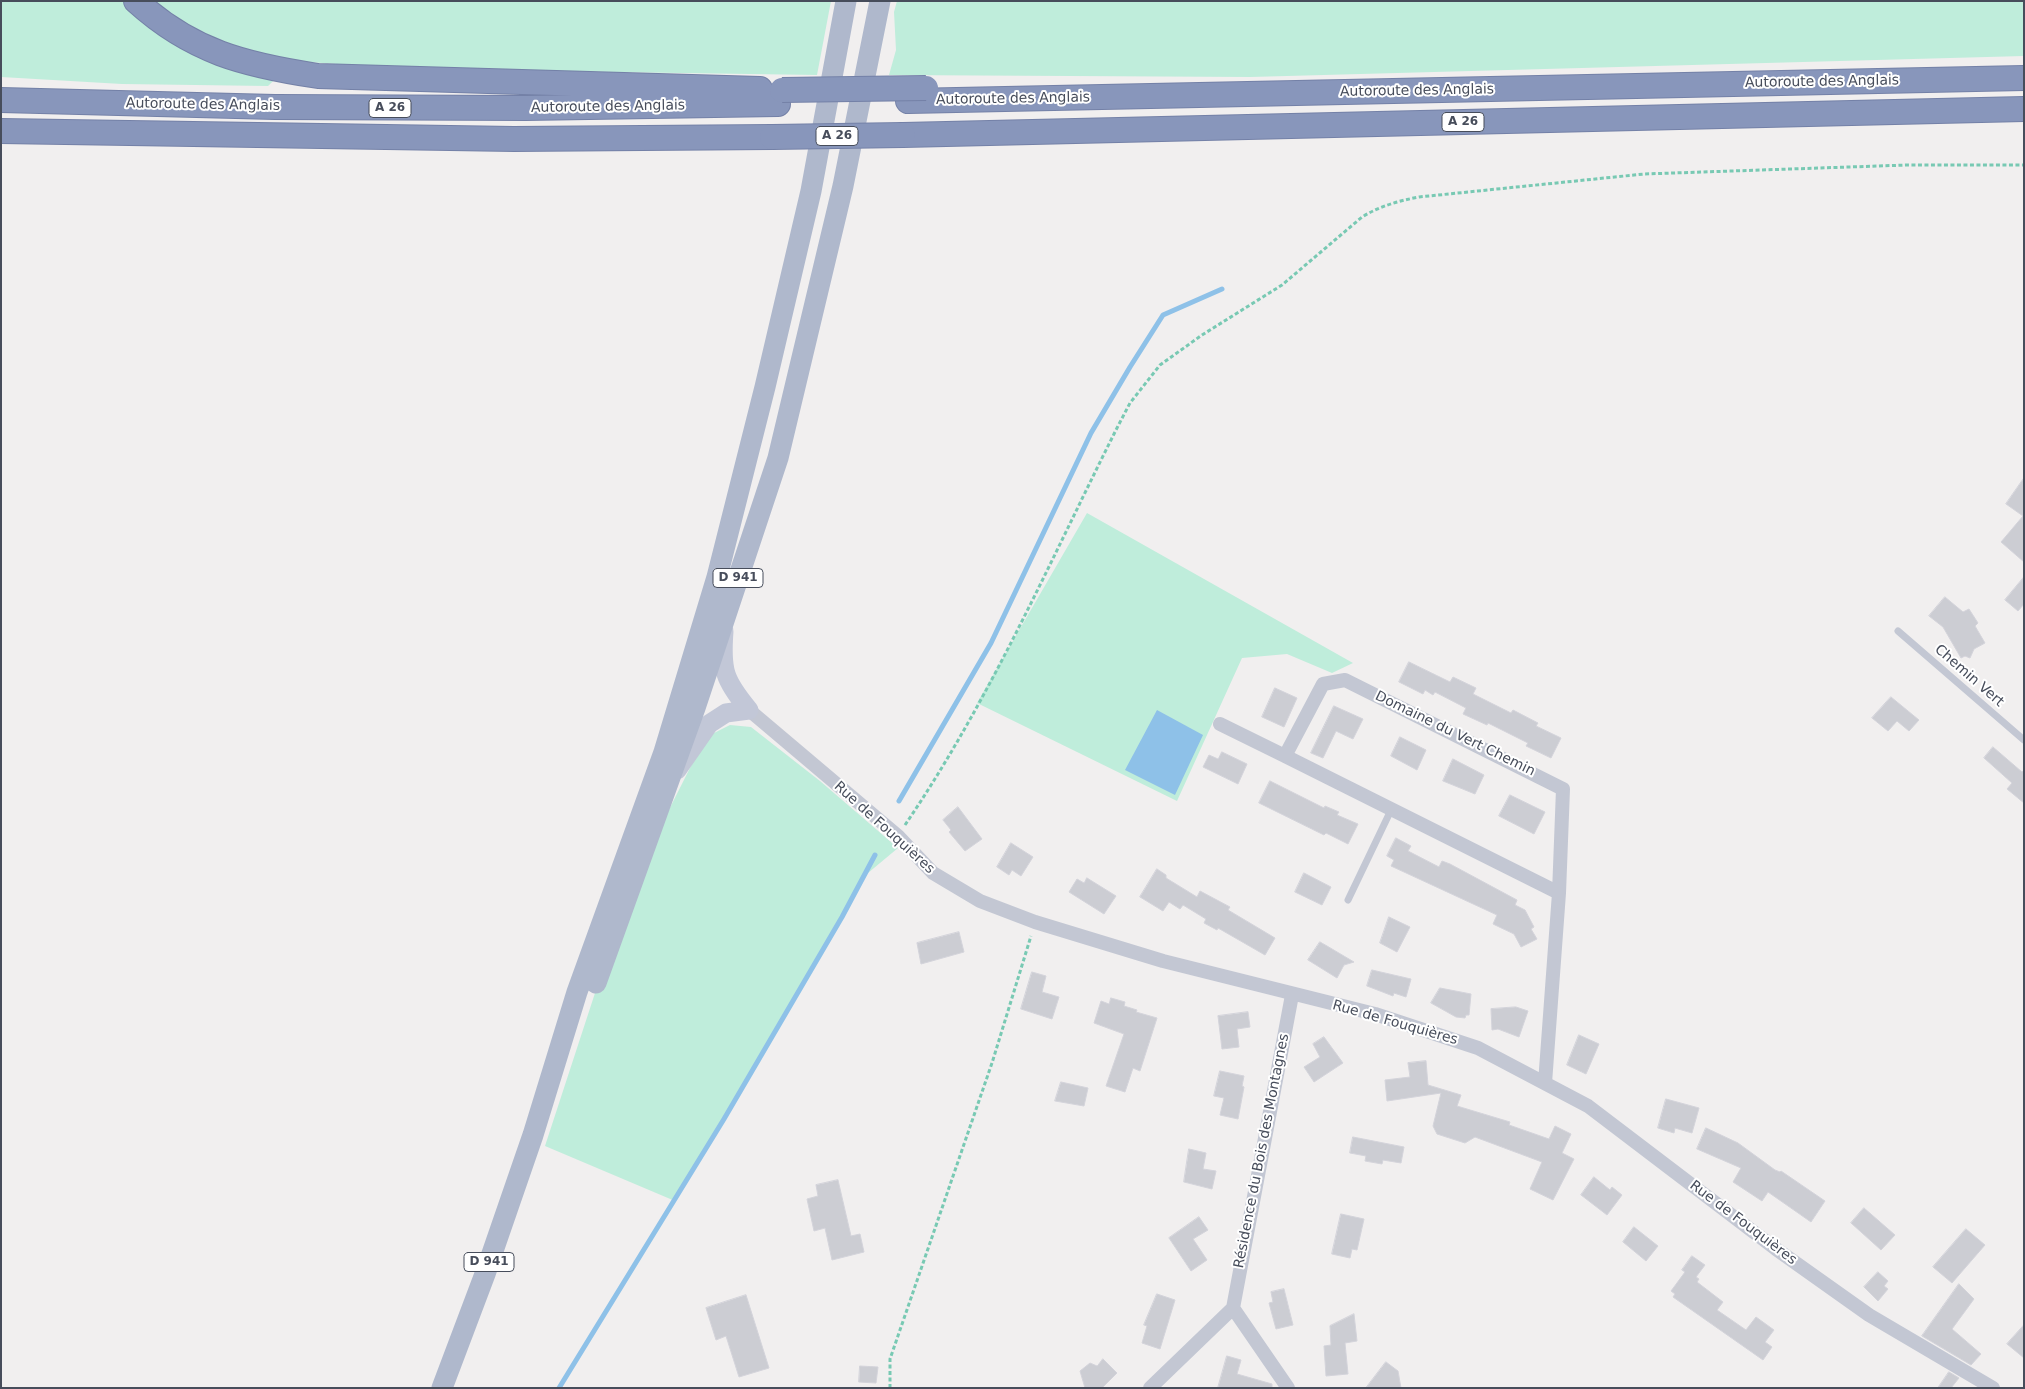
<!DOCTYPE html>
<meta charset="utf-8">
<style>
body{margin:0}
#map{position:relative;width:2025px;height:1389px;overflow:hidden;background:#f1efef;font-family:"DejaVu Sans",sans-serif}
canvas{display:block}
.frame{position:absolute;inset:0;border:2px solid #474d5b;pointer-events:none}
</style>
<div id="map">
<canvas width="2025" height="1389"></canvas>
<div class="frame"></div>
</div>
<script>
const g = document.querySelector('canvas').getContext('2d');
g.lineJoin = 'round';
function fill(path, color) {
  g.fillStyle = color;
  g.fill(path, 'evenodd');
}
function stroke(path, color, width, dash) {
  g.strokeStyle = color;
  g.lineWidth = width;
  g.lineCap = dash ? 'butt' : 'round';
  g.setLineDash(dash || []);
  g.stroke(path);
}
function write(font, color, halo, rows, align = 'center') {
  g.font = font + ' "DejaVu Sans",sans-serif';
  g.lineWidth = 4;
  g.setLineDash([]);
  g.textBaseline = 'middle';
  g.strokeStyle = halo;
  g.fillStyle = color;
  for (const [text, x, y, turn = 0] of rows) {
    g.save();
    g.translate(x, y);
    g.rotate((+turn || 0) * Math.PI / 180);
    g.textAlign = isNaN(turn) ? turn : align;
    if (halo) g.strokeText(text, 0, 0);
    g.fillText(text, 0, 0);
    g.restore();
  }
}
fill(new Path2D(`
 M1,1H831L817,75L409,69L294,61L268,86L122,84L1,77Z
 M897,1H2024V56L1250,77L889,75L896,50L894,12Z
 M1087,513L1353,663L1332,673L1287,654L1242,658L1177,801L977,703Z
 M730,725L751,727L820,781L898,848L862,878L842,917L675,1201L545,1146L629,889L693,762L710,735Z`), '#bfeddb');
fill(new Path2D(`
 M1157,710L1203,735L1175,795L1125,770Z`), '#8ec1e8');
stroke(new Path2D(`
 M899,801L991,643L1091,433L1130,367L1163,315L1222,289
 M559,1388L724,1119L842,917L875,855`), '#8ec1e8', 5);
const building = new Path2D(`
 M2024,478V562L2001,542L2023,516L2006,504Z
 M2024,577V604L2018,611L2005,600Z
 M1945,597L1963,612L1969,609L1978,623L1975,626L1985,643L1974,649L1970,658L1965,656L1961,658L1943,627L1929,616Z
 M1409,662L1450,682L1453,677L1476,688L1473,694L1511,713L1513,710L1538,723L1536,726L1561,738L1551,758L1526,746L1528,743L1488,723L1487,725L1463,714L1466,708L1435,692L1433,695L1425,690L1423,694L1399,682Z
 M1275,688L1297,698L1284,727L1262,717Z
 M1891,697L1919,720L1909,731L1897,721L1888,731L1872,718Z
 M1334,706L1363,719L1353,739L1336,731L1323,758L1311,753Z
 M1400,737L1426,750L1417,770L1391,756Z
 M1993,747L2022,772L2024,770V803L2007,789L2012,783L1984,758Z
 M1222,752L1247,764L1238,784L1203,767L1209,755L1218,759Z
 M1453,759L1484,775L1475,794L1443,781Z
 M1270,781L1324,808L1325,806L1339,812L1337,815L1358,824L1348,844L1326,833L1324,835L1259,803Z
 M1510,795L1545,812L1534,834L1499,816Z
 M958,807L982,839L965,851L949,832L951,830L943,820Z
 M1396,838L1411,846L1408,851L1439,867L1442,861L1450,864L1517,900L1515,905L1525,910L1534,927L1531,929L1537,939L1521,947L1514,934L1493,924L1497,915L1391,866L1394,860L1387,856Z
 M1011,843L1033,857L1021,876L1012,870L1009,875L997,867Z
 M1157,869L1166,875V878L1197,897L1200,891L1230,907L1228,910L1275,938L1265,955L1218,928L1217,930L1204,923L1206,919L1183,905L1180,909L1169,902L1163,911L1140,897Z
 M1304,873L1331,887L1322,905L1295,892Z
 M1087,878L1116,896L1104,914L1069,892L1077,879L1084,883Z
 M1389,917L1410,927L1397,952L1380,943Z
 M959,932L964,952L921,964L917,943Z
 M1320,942L1327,946L1354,962L1344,965L1337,978L1308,960Z
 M1372,970L1411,979L1406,997L1394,993L1393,996L1367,986Z
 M1032,972L1046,976L1042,992L1059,997L1052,1019L1021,1009Z
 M1440,988L1471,994L1469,1015H1466L1465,1018L1456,1017L1431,1003Z
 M1111,998L1125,1002L1124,1006L1137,1010L1136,1012L1157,1018L1140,1071L1133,1068L1125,1092L1106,1086L1124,1034L1094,1023L1101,1001L1109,1004Z
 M1516,1007L1528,1011L1519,1037L1498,1029L1492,1030L1491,1009Z
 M1248,1012L1250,1027L1237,1029L1239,1047L1222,1049L1218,1016Z
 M1579,1035L1599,1044L1586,1074L1567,1065Z
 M1324,1037L1343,1063L1314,1082L1304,1067L1320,1057L1313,1044Z
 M1426,1061L1428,1085L1461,1095L1457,1106L1510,1122L1509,1125L1549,1139L1555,1126L1571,1134L1562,1153L1574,1159L1553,1200L1530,1189L1542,1162L1475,1137L1465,1143L1437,1134L1433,1126L1441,1093L1387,1101L1385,1080L1410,1077L1408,1063Z
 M1220,1071L1244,1076L1242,1086L1244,1087L1238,1119L1220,1115L1224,1098L1214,1096Z
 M1061,1082L1088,1088L1084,1106L1055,1101Z
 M1666,1099L1699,1108L1692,1133L1675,1128L1674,1133L1658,1128Z
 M1706,1128L1738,1143L1775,1170L1780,1172L1781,1171L1825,1201L1811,1222L1768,1192L1762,1201L1733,1182L1741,1168L1697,1149Z
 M1353,1137L1404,1147L1401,1163L1383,1160L1382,1164L1365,1161L1366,1156L1350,1153Z
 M1189,1149L1206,1153L1203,1169L1216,1171L1212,1189L1184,1182Z
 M1594,1177L1610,1190L1612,1187L1622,1195L1607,1215L1581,1195Z
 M838,1180L851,1236L860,1234L864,1252L832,1260L825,1228L814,1231L807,1199L818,1196L816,1185Z
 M1864,1208L1895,1235L1881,1250L1851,1223Z
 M1341,1214L1364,1219L1357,1250L1352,1249L1350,1258L1332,1254Z
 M1199,1217L1208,1230L1193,1239L1207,1260L1191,1271L1169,1238Z
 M1634,1227L1658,1246L1646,1261L1623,1242Z
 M1966,1229L1985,1245L1952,1283L1933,1267Z
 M1692,1256L1705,1265L1696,1277L1699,1279L1697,1282L1723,1302L1717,1310L1746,1330L1756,1317L1774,1330L1765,1342L1772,1347L1763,1360L1673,1297L1675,1294L1671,1291L1685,1272L1682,1270Z
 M1878,1272L1888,1281L1884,1286L1888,1289L1878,1301L1864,1287Z
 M1959,1284L1974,1299L1952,1329L1981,1354L1971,1365L1922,1336Z
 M1284,1289L1293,1325L1276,1329L1269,1303L1273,1302L1271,1292Z
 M1157,1294L1175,1300L1160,1349L1142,1343L1147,1326L1144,1325Z
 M746,1295L769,1368L739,1377L726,1336L716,1340L706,1308Z
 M1354,1314L1357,1341L1345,1343L1348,1374L1326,1376L1324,1346L1331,1345L1330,1326Z
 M2024,1325V1358L2007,1344Z
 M1227,1356L1241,1360L1237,1374L1272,1384V1388H1218Z
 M1103,1359L1117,1373L1102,1388H1085L1080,1371L1090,1363L1097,1366Z
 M1386,1362L1398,1371L1401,1388H1366Z
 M860,1366L878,1367L876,1383L859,1382Z
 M1949,1372L1959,1378L1951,1388H1938Z`);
fill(building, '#cccdd3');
stroke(building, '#d3d3da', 1);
const highway = new Path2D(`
 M136,1C192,52 245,65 318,76L760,89
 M1,100L275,107L526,108L778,104
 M908,101L2024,78
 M1,131L514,139L772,137
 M903,135L2024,109`);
stroke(highway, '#7481a7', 26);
stroke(new Path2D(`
 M905,825C990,700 1050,561 1118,426L1130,403L1160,365L1202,335L1282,285L1362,217C1380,206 1398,201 1419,197L1644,174L1907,165H2024
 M890,1388V1359L992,1063L1031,936`), '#78c9b3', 3, [4, 2.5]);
stroke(new Path2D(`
 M1898,631L2024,740
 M1348,900L1392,808`), '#c3c7d3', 7);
stroke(new Path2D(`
 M749,710L898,836L933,873L980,901L1035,922L1163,961L1375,1014L1478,1048L1588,1106L1776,1249L1869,1315L1993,1388
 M1220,724L1285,756
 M1545,1083L1559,893L1563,789L1345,680L1323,684L1285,756L1559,893
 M1233,1308L1288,1388
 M1150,1388L1233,1308L1292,995`), '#c3c7d3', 14);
stroke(new Path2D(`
 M724,631C721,670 724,680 749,710
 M677,770L709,724L726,713L749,710`), '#c2c7d7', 19);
stroke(new Path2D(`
 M596,983L695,708L778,458L843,186L880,1
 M442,1388L485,1274L533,1135L577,992L664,752L717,577L765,387L811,191L846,1`), '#afb8cc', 21);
stroke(highway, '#8896bb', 24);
const highwayBridge = new Path2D(`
 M782,90L926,88
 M772,137L903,135`);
stroke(highwayBridge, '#7481a7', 26, []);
stroke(highwayBridge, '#8896bb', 24);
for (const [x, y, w] of [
 [390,108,42],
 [1463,122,42],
 [837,136,42],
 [738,578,50],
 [489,1262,50]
]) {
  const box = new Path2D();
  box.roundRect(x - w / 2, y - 9.5, w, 19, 4);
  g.fillStyle = '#fff';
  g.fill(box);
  stroke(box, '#474d5b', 1);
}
write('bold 12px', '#474d5b', null, [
 ["A 26",390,108],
 ["A 26",1463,122],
 ["A 26",837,136],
 ["D 941",738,578],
 ["D 941",489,1262]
]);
write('14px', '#474d5b', '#fff', [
 ["Autoroute des Anglais",1822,82,-1],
 ["Autoroute des Anglais",1417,91,-1],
 ["Autoroute des Anglais",1013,99,-1],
 ["Autoroute des Anglais",203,105,1],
 ["Autoroute des Anglais",608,107,-1],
 ["Chemin Vert",1969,676,41],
 ["Domaine du Vert Chemin",1455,734,26],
 ["Rue de Fouquières",884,828,42],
 ["Rue de Fouquières",1395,1023,16],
 ["Résidence du Bois des Montagnes",1262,1151,-79],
 ["Rue de Fouquières",1743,1223,37]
]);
</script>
